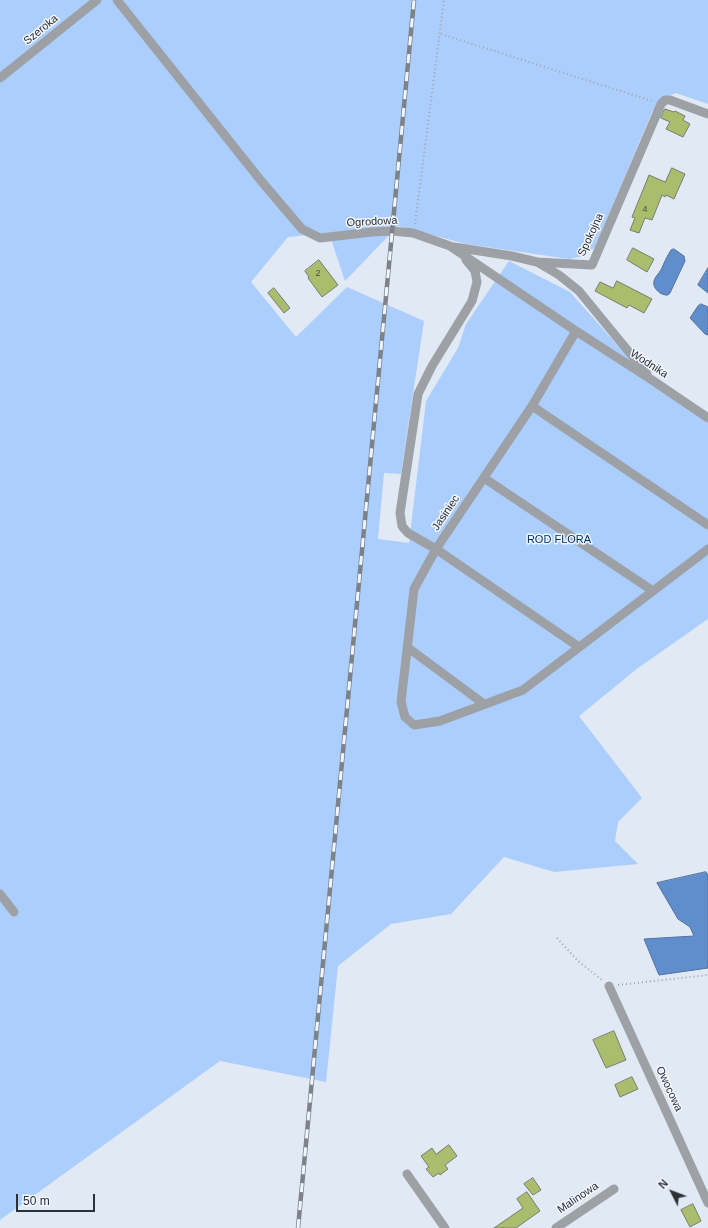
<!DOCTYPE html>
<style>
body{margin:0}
#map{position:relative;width:708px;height:1228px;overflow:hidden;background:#e1e9f4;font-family:Helvetica,sans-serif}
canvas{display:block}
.north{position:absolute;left:652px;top:1172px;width:40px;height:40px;-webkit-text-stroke:3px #f0f6ff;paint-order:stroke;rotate:312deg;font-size:11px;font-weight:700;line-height:16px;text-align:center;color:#2d3034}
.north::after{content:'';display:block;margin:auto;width:14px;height:18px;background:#2d3034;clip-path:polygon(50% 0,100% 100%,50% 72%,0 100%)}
.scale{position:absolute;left:16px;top:1194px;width:79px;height:18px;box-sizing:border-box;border:2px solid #2d3034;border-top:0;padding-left:5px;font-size:12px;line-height:14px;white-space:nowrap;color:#2d3034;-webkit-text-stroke:3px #f0f6ff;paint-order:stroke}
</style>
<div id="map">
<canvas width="708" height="1228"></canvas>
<div class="north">N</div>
<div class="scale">50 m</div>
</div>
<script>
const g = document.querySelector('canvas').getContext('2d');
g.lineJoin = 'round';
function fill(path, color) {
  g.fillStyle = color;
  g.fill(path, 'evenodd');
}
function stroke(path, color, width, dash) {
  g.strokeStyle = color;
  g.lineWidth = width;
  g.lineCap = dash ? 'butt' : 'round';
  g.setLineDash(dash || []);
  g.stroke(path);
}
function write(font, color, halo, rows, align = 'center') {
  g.font = font + ' Helvetica,sans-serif';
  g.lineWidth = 3;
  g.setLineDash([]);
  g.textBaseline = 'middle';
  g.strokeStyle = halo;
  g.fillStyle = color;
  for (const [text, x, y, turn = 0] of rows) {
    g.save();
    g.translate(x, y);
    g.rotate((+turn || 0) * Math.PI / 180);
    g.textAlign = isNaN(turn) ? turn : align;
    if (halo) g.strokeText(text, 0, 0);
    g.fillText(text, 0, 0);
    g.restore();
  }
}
fill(new Path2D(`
 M0,0H708V104L676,93L662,99L652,112L595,247L584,256L569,259L466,244L398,226L345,281L329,233L288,237L251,282L296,337L347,287L424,321L401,474L384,473L378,539L409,543L426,401L458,348L466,324L509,261L570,292L653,385L708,422V619L638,668L579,716L642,798L618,822L615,841L638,864L554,872L504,857L451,914L391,924L338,966L326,1082L220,1061L0,1220Z`), '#abcefd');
const water = new Path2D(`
 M674,249L684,256L685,261L670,293L668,295C661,296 652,288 654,281C655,277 659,273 661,270C664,263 667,256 671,250Z
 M708,268V293L698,285Z
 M701,304L708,307V335L705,334L690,318L698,306Z
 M706,872L708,875V968L659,975L644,939L694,936L690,927L678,919L657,883Z`);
fill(water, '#608ecd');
stroke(water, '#51729f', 1);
const building = new Path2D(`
 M665,109L674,112L675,111L685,116L683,120L690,124L683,137L666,129L670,122L661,118Z
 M672,168L685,174L674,199L666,195L665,197L662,195L652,220L645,218L639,233L630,230L635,218L632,217L649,175L665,182Z
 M633,248L654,259L647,272L627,260Z
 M319,260L338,285L322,297L308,278L309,277L305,271Z
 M617,281L652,299L644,313L629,305L627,308L595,291L600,282L613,288Z
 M274,288L290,308L284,313L268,293Z
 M614,1031L626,1060L606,1068L593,1040Z
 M632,1077L638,1089L620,1097L615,1085Z
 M449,1145L457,1156L445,1165L448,1169L440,1175L439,1173L433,1177L426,1169L429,1167L421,1156L432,1148L436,1154Z
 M533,1178L541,1190L533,1195L524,1184Z
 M527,1192L540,1211L516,1228H494L523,1208L517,1199Z
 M693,1204L701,1221L690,1227L681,1210Z`);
fill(building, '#a9bd6d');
stroke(building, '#787c71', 1);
stroke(new Path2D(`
 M441,34L652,101
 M415,224L444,0
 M557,938L578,961L602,980
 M618,985L708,975`), '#9ea4ac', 2, [1, 3]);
stroke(new Path2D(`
 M117,0L262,182L302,229L320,238L372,232L392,231L413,233L450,246L576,331L652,380L708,418
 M0,78L97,0
 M454,247L512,256L537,262
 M466,260L475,271L477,282L472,301L432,366L418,394L400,513L402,526L408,533L436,549L579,647
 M576,331L532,406L436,549L414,589L401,702L405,717L414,725L440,721L523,690L708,549
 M647,374L579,291L559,275L537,262L592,265L661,104L665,100H670L708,114
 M532,406L708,525
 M484,478L653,591
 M407,647L484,704
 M0,894L14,912
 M609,986L708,1203
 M407,1174L445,1228
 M556,1228L614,1189`), '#9da1a5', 9);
const rail = new Path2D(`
 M298,1228L414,0`);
stroke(rail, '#7d8289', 4.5);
stroke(rail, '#f0f6ff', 3, [9]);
write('9px', '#4c5342', null, [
 ["4",645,210],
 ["2",318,274]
]);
write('11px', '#2d3034', '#f0f6ff', [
 ["Szeroka",41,30,-39],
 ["Ogrodowa",372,222,-3],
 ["Spokojna",591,235,-65],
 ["Wodnika",649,364,33],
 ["Jasiniec",446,513,-56],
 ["Owocowa",669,1089,65],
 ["Malinowa",578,1198,-34]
]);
write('11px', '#02326b', '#f0f6ff', [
 ["ROD FLORA",559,540]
]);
</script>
